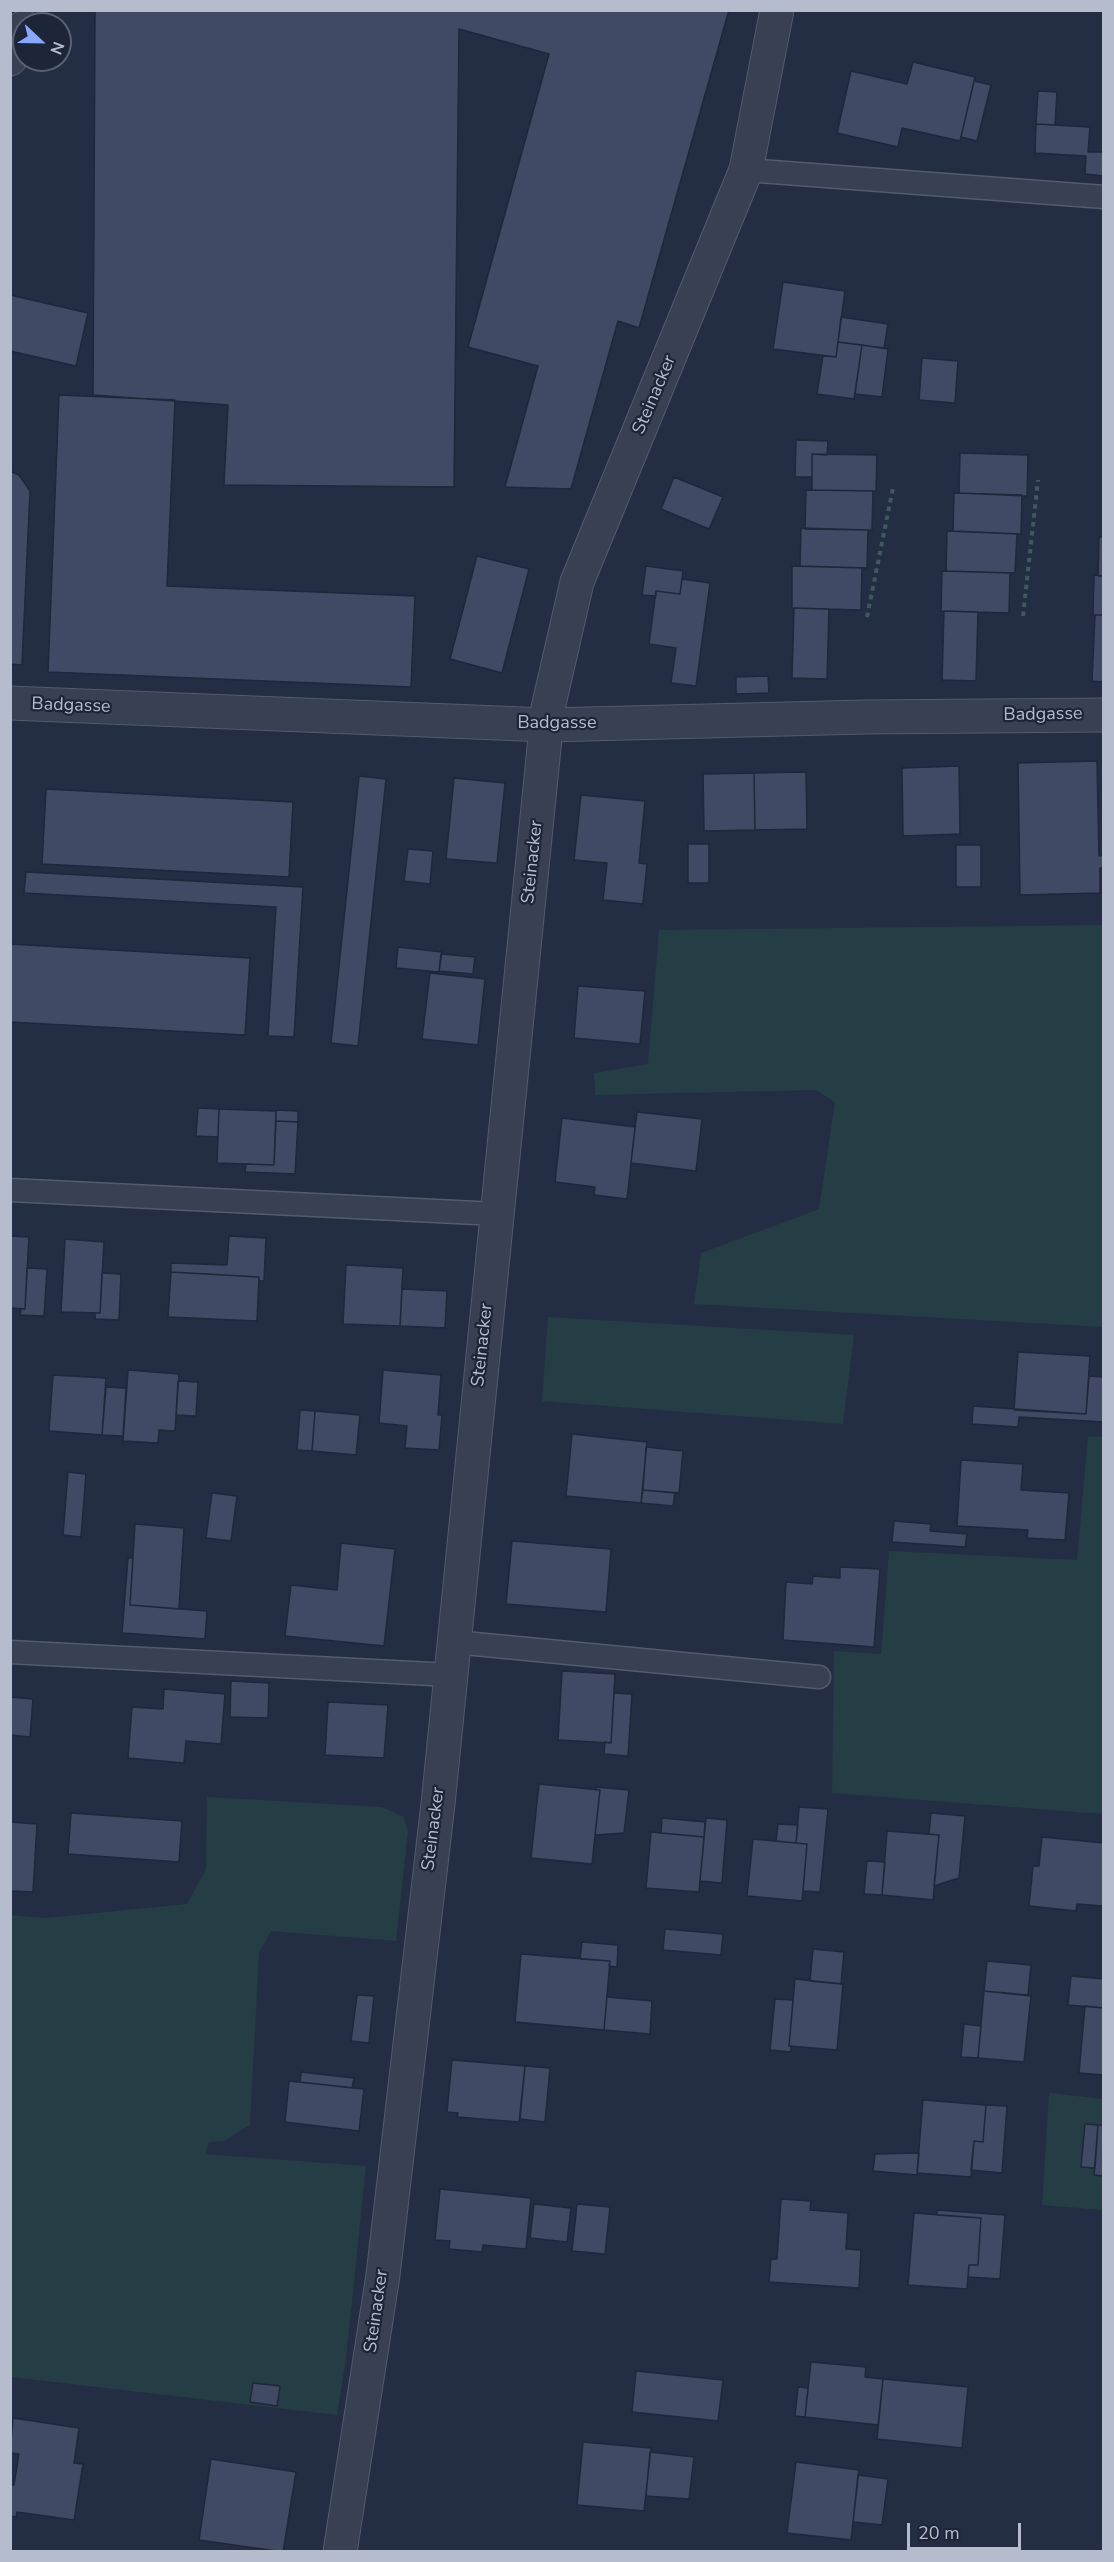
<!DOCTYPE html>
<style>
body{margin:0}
#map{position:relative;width:1114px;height:2562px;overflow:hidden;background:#232e44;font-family:"Nunito Sans",sans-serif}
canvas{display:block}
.frame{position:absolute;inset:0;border:12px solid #b5bccd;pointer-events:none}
.north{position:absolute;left:12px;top:12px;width:60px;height:60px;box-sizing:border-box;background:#1d2538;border:2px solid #5a6174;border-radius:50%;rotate:112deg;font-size:16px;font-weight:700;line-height:24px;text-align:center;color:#b5bccd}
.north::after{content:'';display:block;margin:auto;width:21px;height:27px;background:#88a9ff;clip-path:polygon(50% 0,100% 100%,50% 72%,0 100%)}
.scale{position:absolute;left:907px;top:2523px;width:114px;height:27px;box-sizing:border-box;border:3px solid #b5bccd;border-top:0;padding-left:8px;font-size:18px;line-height:21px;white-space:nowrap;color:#b5bccd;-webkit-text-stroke:4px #1d2538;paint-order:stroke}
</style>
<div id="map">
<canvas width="1114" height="2562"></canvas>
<div class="frame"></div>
<div class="north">N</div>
<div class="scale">20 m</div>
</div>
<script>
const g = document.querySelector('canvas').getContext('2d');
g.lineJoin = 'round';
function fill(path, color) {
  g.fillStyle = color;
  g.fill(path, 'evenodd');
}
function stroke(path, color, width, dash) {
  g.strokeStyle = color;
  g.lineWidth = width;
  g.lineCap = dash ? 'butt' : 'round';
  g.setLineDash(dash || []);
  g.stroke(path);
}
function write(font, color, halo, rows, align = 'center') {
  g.font = font + ' "Nunito Sans",sans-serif';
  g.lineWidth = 4.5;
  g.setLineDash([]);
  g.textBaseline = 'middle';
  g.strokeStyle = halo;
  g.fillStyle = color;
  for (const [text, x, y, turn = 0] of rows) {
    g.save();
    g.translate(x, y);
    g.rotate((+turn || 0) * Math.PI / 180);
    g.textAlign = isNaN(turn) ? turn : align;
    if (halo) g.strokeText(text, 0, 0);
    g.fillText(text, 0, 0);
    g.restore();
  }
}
fill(new Path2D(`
 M1103,925V1327L694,1304L701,1253L819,1209L835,1102L816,1090L595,1095L594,1073L648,1064L659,930Z
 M548,1317L854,1335L843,1424L542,1401Z
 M1088,1436L1104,1437L1103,1814L832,1793L834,1651L881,1654L889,1551L1077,1560Z
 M207,1797L382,1807L404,1817L408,1831L396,1941L271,1931L259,1953L250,2125L224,2141L209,2142L205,2154L366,2166L346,2359L337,2415L11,2377L10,1915L45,1918L187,1904L206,1869Z
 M1049,2093L1103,2099V2210L1042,2205Z`), '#253d44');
const building = new Path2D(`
 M95,10H729L639,328L618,321L571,489L505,487L538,366L468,347L549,54L459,29L454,487L224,485L228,405L93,395Z
 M913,62L975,77L960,141L902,128L898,147L837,133L851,71L907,84Z
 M974,81L991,85L977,141L961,137Z
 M1038,91L1057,92L1055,125L1036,124Z
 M1036,124L1090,127L1088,152H1104V176L1085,174L1086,156L1035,153Z
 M783,282L845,291L836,357L773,349Z
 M10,295L88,313L76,366L10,351Z
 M841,317L888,324L884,348L838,342Z
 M838,342L862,345L854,399L817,394L823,356L836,357Z
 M862,345L888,349L882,397L855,394Z
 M922,358L958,361L955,403L919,400Z
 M59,395L175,400L167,586L415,596L411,687L48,672Z
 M796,440L828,441L827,455L812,454V477H795Z
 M960,453L1028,455L1027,496L959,493Z
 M812,454L877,455L876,491L812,490Z
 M10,471L19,475L30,491L22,665L10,664Z
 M674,477L723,497L709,529L661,509Z
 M806,490L873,491L872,530L805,529Z
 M954,493L1022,495L1021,534L953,531Z
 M801,528L868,530L867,568L800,566Z
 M947,531L1017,534L1015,573L946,571Z
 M1099,537H1104V576H1098Z
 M477,556L529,569L502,673L450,659Z
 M646,566L683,571L680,594L656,591V596L642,595Z
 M792,566L862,568L861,610L792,608Z
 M942,571L1010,573L1009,613L941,611Z
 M1094,575L1104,576V615H1093Z
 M682,579L710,583L696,686L671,683L676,648L649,644L656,591L680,594Z
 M794,608L829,609L827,679L792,678Z
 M944,611L978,612L976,681L942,680Z
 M1095,615H1104V682L1092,681Z
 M768,676L769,693L736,694V677Z
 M1097,761L1099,856L1104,855V868H1100V893L1020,895L1018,763Z
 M959,766L960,834L903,836L902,768Z
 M806,772L807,829L755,830L754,773Z
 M754,773L755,830L704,831L703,774Z
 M359,776L386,779L358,1046L331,1043Z
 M454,778L505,783L497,863L446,859Z
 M46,789L293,802L289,877L42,864Z
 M581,795L645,801L639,863L647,864L643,904L603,900L607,863L574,860Z
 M688,844H709V883H688Z
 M956,845H981V887H956Z
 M408,849L433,851L430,884L404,881Z
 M26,872L303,887L294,1037L268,1036L276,907L24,893Z
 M10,944L250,958L245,1035L10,1022Z
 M398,947L442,952L439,972L396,968Z
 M441,954L475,957L473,974L439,971Z
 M430,973L485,979L478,1045L422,1039Z
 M578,986L645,991L640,1044L574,1038Z
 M198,1108L219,1109L218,1137L196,1136Z
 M219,1109L276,1111L274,1165L217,1163Z
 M276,1110L298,1111V1122L276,1121Z
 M637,1112L702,1119L696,1171L631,1163Z
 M562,1118L635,1127L627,1199L594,1195L595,1187L555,1182Z
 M276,1121L298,1122L295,1174L245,1172L246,1164L274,1165Z
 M10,1236L29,1237L25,1309L10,1308Z
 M229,1236L266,1238L264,1281H259V1277L171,1272V1263L227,1265Z
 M65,1239L104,1242L100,1313L61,1312Z
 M346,1265L403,1268L400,1326L343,1324Z
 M27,1268L47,1269L44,1316L20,1315L21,1309H25Z
 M171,1272L259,1277L257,1321L168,1317Z
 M102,1273L121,1274L119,1320L95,1319V1313H100Z
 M402,1289L447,1291L445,1328L400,1326Z
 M1018,1352L1090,1356L1086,1414L1014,1410Z
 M128,1370L179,1374L175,1431L159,1430L158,1443L123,1441Z
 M383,1370L441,1375L438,1415H442L439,1450L405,1448L407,1426L379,1423Z
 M53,1375L106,1378L102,1435L49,1431Z
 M1089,1376L1104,1377V1422L1019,1417L1018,1427L972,1424L973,1406L1086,1414Z
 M178,1381L198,1382L196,1416L176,1415Z
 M106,1387L126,1388L123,1436L102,1435Z
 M300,1410L315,1411L312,1451L297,1450Z
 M315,1411L360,1415L356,1455L312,1451Z
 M572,1434L647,1442L641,1503L566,1496Z
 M646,1447L683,1451L679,1493L643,1490Z
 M961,1460L1023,1464L1021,1490L1069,1493L1065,1540L1027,1538L1028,1530L957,1526Z
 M68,1472L86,1474L81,1537L63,1535Z
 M643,1490L675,1493L673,1506L641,1503Z
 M212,1493L237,1496L231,1541L206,1538Z
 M894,1521L931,1524L930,1531L967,1534L965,1547L892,1542Z
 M135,1524L184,1528L179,1609L130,1605Z
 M512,1541L611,1549L606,1612L506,1604Z
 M341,1543L395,1549L384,1646L285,1636L291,1585L337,1590Z
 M128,1558H133L130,1605L207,1611L205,1639L122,1633Z
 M840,1567L880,1569L874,1647L783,1640L786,1582L812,1584L813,1576L840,1578Z
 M562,1671L615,1674L611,1743L558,1740Z
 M231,1681L269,1683L268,1718L230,1717Z
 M164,1689L225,1694L221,1744L186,1741L184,1763L128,1758L132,1707L163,1709Z
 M614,1693L632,1694L628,1756L604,1754L605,1742L611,1743Z
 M10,1697L33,1699L30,1737L10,1735Z
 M328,1702L388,1705L384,1758L325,1755Z
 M539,1784L600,1790L592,1864L531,1858Z
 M596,1787L629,1790L624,1833L595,1835L600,1790H596Z
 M799,1807L828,1809L820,1892L803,1891L807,1844L796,1843Z
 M71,1813L182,1821L179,1862L68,1854Z
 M931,1813L965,1816L959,1878L934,1886L939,1835L929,1834Z
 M662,1818L705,1822L704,1837L661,1833Z
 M706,1818L727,1820L722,1883L700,1881Z
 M10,1822L37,1824L33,1892L10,1891Z
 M778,1824L798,1825L796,1843L776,1841Z
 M887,1831L939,1835L933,1900L882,1895Z
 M651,1832L704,1837L699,1892L646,1888Z
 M1042,1837L1104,1843V1906L1077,1904L1076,1911L1029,1906L1033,1866H1039Z
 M753,1839L807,1844L802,1901L747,1896Z
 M867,1861L885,1862L882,1895L864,1894Z
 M665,1929L723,1934L721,1955L663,1950Z
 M582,1942L618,1945L617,1967L609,1966L610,1961L580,1959Z
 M813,1949L844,1952L841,1984L810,1981Z
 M521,1954L610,1961L604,2030L515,2022Z
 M987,1961L1031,1965L1028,1995L984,1991Z
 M1071,1976L1104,1979V2008L1068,2005Z
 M795,1979L843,1984L837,2050L789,2046Z
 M984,1991L1031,1996L1024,2062L978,2058Z
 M357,1995L374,1996L369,2043L351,2041Z
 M607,1997L652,2001L650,2034L604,2030Z
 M775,1999L793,2000L789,2046H791V2052L770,2050Z
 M1085,2006L1104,2008V2075L1079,2073Z
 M964,2024L981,2026L978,2058L961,2057Z
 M452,2060L525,2066L519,2122L457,2117L458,2113L447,2112Z
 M525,2066L550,2068L545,2122L520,2119Z
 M301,2072L354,2078L352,2088L300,2082Z
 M289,2081L364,2089L359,2131L285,2122Z
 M923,2100L986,2105L983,2142L974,2141L971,2177L917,2173Z
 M986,2105L1007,2106L1002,2173L971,2170L974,2141L983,2142Z
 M1085,2124L1098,2125L1095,2168L1081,2167Z
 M1098,2125H1104V2176L1094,2175Z
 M919,2153L917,2175L873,2171L875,2154Z
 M440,2189L531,2198L526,2249L483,2245L482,2252L449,2249L450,2241L435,2240Z
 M781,2199L811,2201L810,2210L848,2213L846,2249L861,2250L859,2288L769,2282L771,2259H777Z
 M534,2204L571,2208L567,2242L530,2238Z
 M577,2204L610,2207L605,2254L572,2251Z
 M937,2210L1005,2215L1000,2279L968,2277L969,2265H978L981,2218L937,2215Z
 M914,2213L981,2218L978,2265H969L967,2289L908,2285Z
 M811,2362L866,2367L865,2377L883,2379L878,2425L805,2417Z
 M636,2371L723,2380L718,2421L632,2412Z
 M883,2379L968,2387L962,2448L877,2439Z
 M253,2383L280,2386L277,2406L250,2402Z
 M798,2387L808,2388L805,2417L795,2416Z
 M13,2418L79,2428L74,2463L83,2464L74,2520L17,2512L16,2517L10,2516V2485H14L19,2454L10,2453Z
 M583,2442L651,2448L644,2511L577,2505Z
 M650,2452L694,2457L689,2499L646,2496Z
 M211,2459L296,2472L283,2552L199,2540Z
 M796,2462L859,2470L851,2540L787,2533Z
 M858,2475L888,2479L882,2525L853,2522Z`);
fill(building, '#404a64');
stroke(building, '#1f273a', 1.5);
const service = new Path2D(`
 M746,170L1104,197
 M10,1190L497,1214
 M454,1642L819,1677
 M10,1652L451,1675`);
const minor = new Path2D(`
 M10,59L24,27
 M10,703L547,725L865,717L1104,715`);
const tertiary = new Path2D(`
 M340,2552L383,2275L438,1804L548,708L577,582L746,170L777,10`);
stroke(service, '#535b6d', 25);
stroke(minor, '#535b6d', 35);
stroke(tertiary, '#535b6d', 35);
stroke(new Path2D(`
 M1023,616L1038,480
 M867,617L893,488`), '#41595e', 4, [4.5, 4.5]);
stroke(service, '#384053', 22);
stroke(minor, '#384053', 33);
stroke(tertiary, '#384053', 33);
write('18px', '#b5bccd', '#1d2538', [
 ["Steinacker",655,395,-67],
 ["Badgasse",71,706,2],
 ["Badgasse",1043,715,-1],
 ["Badgasse",557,724],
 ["Steinacker",533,862,-84],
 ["Steinacker",483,1345,-84],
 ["Steinacker",434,1829,-83],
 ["Steinacker",377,2311,-82]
]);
</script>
